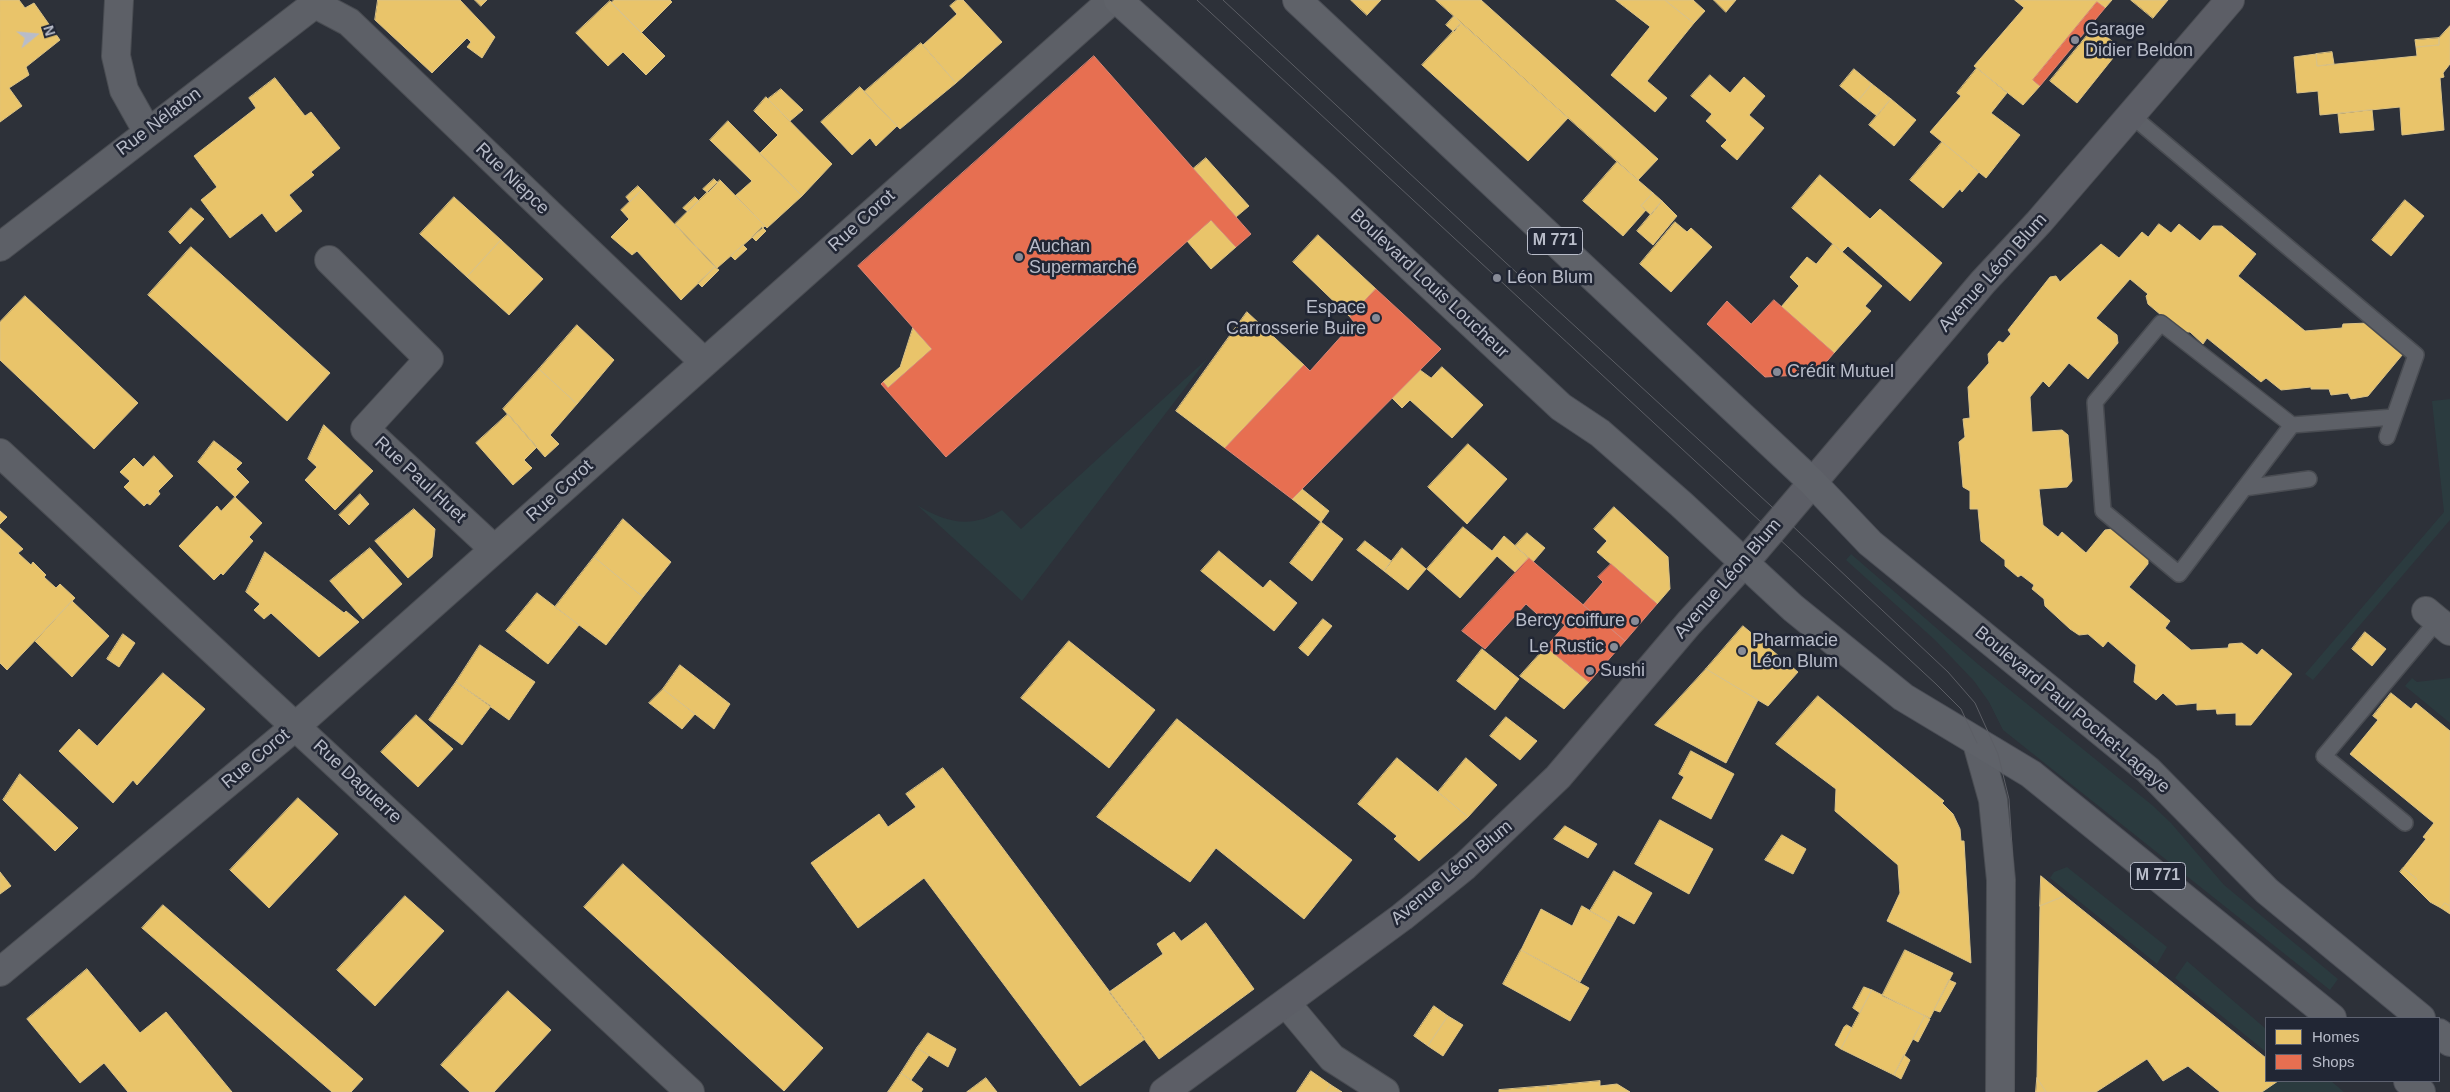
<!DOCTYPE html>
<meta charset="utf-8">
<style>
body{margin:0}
#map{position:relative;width:2450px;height:1092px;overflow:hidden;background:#2d3139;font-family:Arial,sans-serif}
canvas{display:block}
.legend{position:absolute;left:2265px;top:1017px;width:175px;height:65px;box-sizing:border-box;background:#212634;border:1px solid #5d6270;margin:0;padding:6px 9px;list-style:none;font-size:15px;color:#b8bcc9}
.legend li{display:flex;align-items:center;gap:10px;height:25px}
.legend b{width:25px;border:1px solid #5d6270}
.north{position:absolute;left:10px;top:10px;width:50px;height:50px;-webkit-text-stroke:4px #212634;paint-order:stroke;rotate:73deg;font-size:14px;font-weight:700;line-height:20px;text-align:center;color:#b8bcc9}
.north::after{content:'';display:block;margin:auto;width:18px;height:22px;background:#b8bcc9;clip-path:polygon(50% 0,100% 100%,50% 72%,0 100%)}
</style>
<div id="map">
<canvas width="2450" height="1092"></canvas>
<ul class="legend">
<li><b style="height:14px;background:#e9c46a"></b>Homes</li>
<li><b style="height:14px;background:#e76f51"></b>Shops</li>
</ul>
<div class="north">N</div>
</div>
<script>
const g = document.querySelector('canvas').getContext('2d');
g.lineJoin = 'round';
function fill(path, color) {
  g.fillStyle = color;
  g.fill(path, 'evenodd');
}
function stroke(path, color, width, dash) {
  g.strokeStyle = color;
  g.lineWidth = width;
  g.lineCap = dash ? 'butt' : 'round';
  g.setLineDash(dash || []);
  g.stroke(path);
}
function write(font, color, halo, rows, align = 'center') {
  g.font = font + ' Arial,sans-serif';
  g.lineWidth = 5;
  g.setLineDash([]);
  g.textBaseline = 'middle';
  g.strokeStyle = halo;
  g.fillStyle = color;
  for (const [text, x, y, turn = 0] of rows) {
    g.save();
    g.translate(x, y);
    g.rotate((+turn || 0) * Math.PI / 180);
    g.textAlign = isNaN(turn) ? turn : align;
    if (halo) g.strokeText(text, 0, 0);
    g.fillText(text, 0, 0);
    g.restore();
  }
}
fill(new Path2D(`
 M1208,358L1022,601L917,505C946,523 972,529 1002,510L1021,529Z
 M2450,399V520L2313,680L2305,674L2444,512L2432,401Z
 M1851,554L1979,665L2152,805L2171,823L2224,885L2338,979L2330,990L2003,730L1989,702L1974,681L1935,640L1846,560Z
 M2412,678L2417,682L2450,678V723L2405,686Z
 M2067,867L2167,947L2157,964L2050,878L2054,872Z
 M2187,961L2266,1029V1052L2175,978Z
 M2278,1081H2331L2344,1092H2262Z`), '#2b3b3f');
const homes = new Path2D(`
 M0,0H19L25,8L34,3L60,40L26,67L29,75L9,88L22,106L0,122Z
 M378,0H460L495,37L482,58L467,47L471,42L467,38L432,73L375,20Z
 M475,0H487L481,6Z
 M614,0H670L672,2L641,33L611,3Z
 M957,0H963L1002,42L956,83L923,45L957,14L950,6Z
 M1351,0H1381L1367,15Z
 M1436,0H1481L1658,159L1638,180Z
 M1616,0H1665L1694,23L1647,81L1667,98L1655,112L1611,75L1650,27Z
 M1665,0H1693L1705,11L1694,23Z
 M1714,0H1736L1726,12Z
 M2015,0H2112L2105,8L2097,2L2033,80L2040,86L2023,105L1974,66L2024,8Z
 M2131,0H2168L2153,18Z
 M610,1L665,56L646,75L623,52L608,66L576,33Z
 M1454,16L1461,23L1454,32L1446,25Z
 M1461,23L1568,118L1528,161L1422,65Z
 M2450,26V64L2443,73L2444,77L2440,78L2444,130L2402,135L2400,107L2320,115L2318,91L2297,93L2294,57L2316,54L2317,66L2417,56L2416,47L2439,45V38Z
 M2094,27L2121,48L2077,103L2050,81Z
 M2439,38V45L2416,47L2415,40Z
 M921,43L956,83L900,129L864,92Z
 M2332,52L2334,64L2317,66L2316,54Z
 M1977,68L2007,93L1991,113L2020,135L1986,178L1930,132L1961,96L1957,93Z
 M1854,69L1872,84L1858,101L1840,86Z
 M1710,75L1730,93L1744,77L1765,96L1749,115L1764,128L1737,160L1721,146L1727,140L1706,121L1712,114L1691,96Z
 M275,78L305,116L311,112L340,148L311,172L314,175L289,195L302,211L276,232L262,213L230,238L201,200L217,187L194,156L256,108L249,98Z
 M1872,84L1891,99L1877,116L1858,101Z
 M860,87L897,126L876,146L870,138L852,155L821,122Z
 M781,89L803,110L790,121L768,99Z
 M766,97L832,164L802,196L760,153L778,135L754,111Z
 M1891,99L1916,120L1894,146L1869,125Z
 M2372,110L2374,130L2340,133L2338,114Z
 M728,121L802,196L767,228L735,196L752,181L710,140Z
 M1942,142L1979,172L1962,192L1960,189L1943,208L1910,180Z
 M1206,158L1249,206L1236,217L1193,169Z
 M1617,162L1653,193L1641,206L1646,210L1623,236L1583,201Z
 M1820,175L1870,219L1880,209L1942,263L1910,301L1848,246L1842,252L1792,208Z
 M714,179L718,183L708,193L703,189Z
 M720,180L765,226L717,268L675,224Z
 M638,186L642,190L630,202L626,197Z
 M642,190L715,267L681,300L637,251L632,255L611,237L629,219L621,210Z
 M1653,193L1662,201L1651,215L1641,206Z
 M454,197L501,240L467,277L420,234Z
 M695,197L699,201L688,212L683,208Z
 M2405,200L2424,216L2391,256L2372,240Z
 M1662,201L1677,216L1653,245L1637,231Z
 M191,208L204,219L180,244L169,232Z
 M1211,220L1236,247L1211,269L1187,241Z
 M1675,222L1687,232L1691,228L1712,247L1671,292L1640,264Z
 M2159,224L2171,233L2179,224L2200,241L2213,226H2222L2256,254L2238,276L2305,331L2342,328L2343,324L2368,323L2403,354L2368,396L2351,399L2348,393L2331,395L2329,389H2311V387L2281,390L2266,378L2261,382L2207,338L2203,344L2190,332H2181L2148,304L2146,296L2148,294L2130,279L2096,318L2117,335L2118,343L2088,379L2069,363L2049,387L2043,381L2030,397L2032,432L2062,430L2068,435L2072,481L2067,487L2039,489L2043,525L2058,537L2062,532L2086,553L2105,530L2113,529L2148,558V564L2129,587L2170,621L2165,628L2191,650L2228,648L2229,644L2242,643L2257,655L2262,649L2292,674L2251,725H2236V713L2217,714L2216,709L2197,710V703L2176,705L2163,693L2156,700L2134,682L2136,665L2108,641L2103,647L2088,634L2079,635L2070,629L2045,606L2044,599L2032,589L2034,585L2021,575L2018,577L2005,566V560L1981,541L1978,509H1970V491L1963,487L1959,442L1965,437L1963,419L1970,418L1968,387L1989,363L1988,354L1999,341L2003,343L2011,334L2008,330L2050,277L2056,276L2060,282L2101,244L2119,258L2142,232L2148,237Z
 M762,227L766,231L756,241L752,237Z
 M1318,235L1376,289L1350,317L1293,262Z
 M501,240L543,279L509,315L467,277Z
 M1833,244L1882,286L1865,306L1871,311L1834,353L1781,307L1799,286L1790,277L1807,257L1816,264Z
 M743,245L747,249L735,260L731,256Z
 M191,247L330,373L287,421L148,295Z
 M715,267L719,270L702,287L698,283Z
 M25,296L138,403L94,449L0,360V322Z
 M1247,312L1304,365L1225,448L1176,411Z
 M577,325L614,360L577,404L539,369Z
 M913,328L932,349L888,388L883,382L900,367Z
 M1442,367L1483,405L1452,438L1410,400L1402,408L1392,398L1420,370L1431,378Z
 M539,369L577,404L550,435L559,444L545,457L503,409Z
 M508,414L537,447L524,460L532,468L513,485L476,443Z
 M324,425L373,471L335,510L305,480L317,467L308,459Z
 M214,441L242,463L236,469L249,482L235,497L198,462Z
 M1468,444L1507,479L1467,524L1428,487Z
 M154,456L173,476L158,491L160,494L150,505L147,503L144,506L124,487L130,481L120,472L134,458L143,467Z
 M1302,489L1329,511L1321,522L1292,499Z
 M360,494L369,504L349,525L339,515Z
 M235,497L262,523L249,537L253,541L223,575L221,573L214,580L179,546L217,506L221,511Z
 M1614,507L1668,557L1670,589L1657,604L1597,552L1607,541L1594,529Z
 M414,509L435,529L432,557L408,578L375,541Z
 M0,511L7,517L0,524Z
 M623,519L671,562L643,597L594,557Z
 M1321,522L1343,539L1312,581L1290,563Z
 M1463,527L1492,551L1504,536L1529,558L1515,572L1497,556L1460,598L1427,569Z
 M0,528L23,549L18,553L31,565L33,562L46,575L44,577L56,588L60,584L75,598L7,670L0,663Z
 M1527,533L1545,548L1533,562L1515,546Z
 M1365,541L1391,561L1384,571L1357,550Z
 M370,548L402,584L363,619L330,581Z
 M1402,548L1426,569L1408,590L1384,571Z
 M1219,551L1263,588L1270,580L1297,603L1274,631L1201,571Z
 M265,552L344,613L346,611L359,622L319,657L271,613L264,619L254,610L260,604L246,592Z
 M594,557L643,597L606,645L555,607Z
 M537,593L579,625L548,664L506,631Z
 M72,601L109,636L72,677L35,641Z
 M1323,619L1332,626L1308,656L1299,648Z
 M1743,626L1798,672L1768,706L1706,669Z
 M2365,632L2386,649L2372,666L2352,649Z
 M123,634L135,643L119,667L107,659Z
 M1069,641L1155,710L1109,768L1021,698Z
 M480,645L535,682L509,720L456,682Z
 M1546,647L1589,682L1564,709L1520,676Z
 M1482,649L1519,679L1495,710L1457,681Z
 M680,665L730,704L714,729L663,689Z
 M1706,669L1758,700L1726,763L1655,725Z
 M163,673L205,709L137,785L133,780L113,803L59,751L79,729L97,746Z
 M456,682L491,706L462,745L429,720Z
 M663,689L695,714L682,729L649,703Z
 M2391,693L2411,709L2416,703L2450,731V906L2445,903L2441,908L2430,902L2412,884L2417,879L2403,868L2426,839L2423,837L2434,823L2350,754L2378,720L2373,716Z
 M1818,696L1944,801L1942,803L1953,814L1960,829L1961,841H1964L1971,963L1887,921L1900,893L1898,865L1835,811L1836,789L1776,744Z
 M416,715L453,749L418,787L381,752Z
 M1506,717L1537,741L1520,760L1490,736Z
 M1177,719L1352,860L1304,919L1216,848L1190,882L1097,817Z
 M1691,751L1734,774L1711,819L1672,798L1684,777L1679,774Z
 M1397,758L1468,817L1419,861L1394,839L1397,836L1358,804Z
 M1466,758L1497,785L1468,817L1438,792Z
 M943,768L1145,1039L1080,1086L924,878L858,928L811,863L879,814L888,827L916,807L906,794Z
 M20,774L78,828L55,851L3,800Z
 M298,798L338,834L269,908L230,870Z
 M1660,820L1713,849L1689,894L1635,864Z
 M1565,826L1597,844L1588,858L1554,839Z
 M1782,835L1806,849L1793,874L1765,860Z
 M623,864L823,1048L784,1091L584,907Z
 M2403,868L2417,879L2412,884L2400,872Z
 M1614,871L1652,893L1634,924L1618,915L1613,924L1590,911Z
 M0,872L11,886L0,894Z
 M2041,876L2065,896L2040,906Z
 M405,896L444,931L375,1006L337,970Z
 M2065,896L2266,1058V1081H2278L2262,1092H2220L2188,1066L2163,1081L2147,1059L2096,1092H2046L2037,1078L2040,906Z
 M2445,903L2450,906V914L2441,908Z
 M163,905L363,1079L351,1092H332L142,928Z
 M1582,906L1613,924L1580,982L1521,950L1541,909L1572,926Z
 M1206,923L1254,989L1159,1059L1109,992L1163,954L1157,944L1174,932L1181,941Z
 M1521,950L1589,988L1570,1021L1503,984Z
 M1905,950L1953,973L1930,1018L1882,996Z
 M87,969L140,1033L166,1012L232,1092H128L104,1063L80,1083L27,1019Z
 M1949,980L1956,983L1940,1012L1934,1010Z
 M1864,987L1872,990L1860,1013L1853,1008Z
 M1872,990L1925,1016L1894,1075L1841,1049Z
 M508,991L551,1030L494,1092H470L441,1065Z
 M1434,1006L1448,1016L1428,1046L1414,1036Z
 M1448,1016L1463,1025L1443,1056L1428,1046Z
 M1925,1016L1930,1019L1918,1042L1913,1039Z
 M1847,1025L1852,1028L1841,1049L1835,1045L1844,1027Z
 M928,1033L956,1049L948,1067L917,1048Z
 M917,1048L929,1055L911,1080L901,1073Z
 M1904,1055L1910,1060L1901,1079L1894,1075Z
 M1311,1071L1331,1085L1326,1092H1297Z
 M901,1073L923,1089L921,1092H888Z
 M986,1078L997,1092H967Z
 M2037,1078L2046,1092H2036Z
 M1600,1081V1086L1617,1084L1630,1092H1548V1086Z
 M1331,1085L1342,1092H1326Z
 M1548,1086V1092H1499V1090Z`);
fill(homes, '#e9c46a');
stroke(homes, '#dac286', 1);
const shops = new Path2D(`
 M2097,2L2105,8L2040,86L2033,80Z
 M1094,56L1251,234L1236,247L1211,220L946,457L881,384L883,382L888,388L932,349L858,266Z
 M1376,289L1441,349L1292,499L1225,448L1304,365L1310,371L1354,322L1350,317Z
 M1774,300L1834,353L1816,374L1765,377L1707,324L1727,301L1751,324Z
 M1529,558L1625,641L1589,682L1546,647L1565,625L1561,622L1555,630L1526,604L1485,649L1462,631Z
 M1611,564L1657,604L1625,641L1583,605L1603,582L1598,577Z`);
fill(shops, '#e76f51');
stroke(shops, '#d98675', 1);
const lane = new Path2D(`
 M2131,115L2416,355L2387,437
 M2292,425L2179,574L2103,511L2095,402L2161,323L2292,425L2394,417
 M2244,488L2309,479
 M2405,823L2324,756L2437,621`);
const street = new Path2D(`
 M119,0L116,56L124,90L147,131
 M315,4L349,22L704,362
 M0,247L320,0
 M329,260L429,359L365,429L494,549
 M0,453L690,1092
 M2426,611L2450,631
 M1977,743L1993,800L2001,880L2000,1092
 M0,972L296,726L1112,0
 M1286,1003L1332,1058L1385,1092`);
const secondary = new Path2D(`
 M1164,1092L1402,917L1465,866L1558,777L1689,623L1745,562L1983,282L2039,222L2230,0`);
const primary = new Path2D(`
 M1118,0L1326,188L1561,407L1600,433L1681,504L1793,608L1903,697L2031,774L2332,1018
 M1297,0L1812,482L1870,543L2148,770L2267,891L2421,1018
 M2439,1033L2450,1042
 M2408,1081L2421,1092`);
stroke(lane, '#494c52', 18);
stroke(street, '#494c52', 30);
stroke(secondary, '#494c52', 30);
stroke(primary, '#4b4e56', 30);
stroke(lane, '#5d6067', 15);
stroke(street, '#5d6067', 28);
stroke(secondary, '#5c5e66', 28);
stroke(primary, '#5f6269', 28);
stroke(new Path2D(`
 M1197,0L1936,684L1961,709L1977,743
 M1223,0L1505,262L1783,517L1948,672L1975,703L1998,754L2009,799L2014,879V1092`), '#5c5e65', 1);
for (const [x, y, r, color] of [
 [2075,40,5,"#878b97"],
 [1019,257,5,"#878b97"],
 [1497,278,5,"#878b97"],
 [1376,318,5,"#878b97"],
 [1777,372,5,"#878b97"],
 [1635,621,5,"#878b97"],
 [1614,647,5,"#878b97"],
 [1742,651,5,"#878b97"],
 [1590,671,5,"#878b97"]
]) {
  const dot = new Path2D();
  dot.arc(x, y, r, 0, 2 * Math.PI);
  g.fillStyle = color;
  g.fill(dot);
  stroke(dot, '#212634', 2);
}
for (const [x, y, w] of [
 [1555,241,55],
 [2158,876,55]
]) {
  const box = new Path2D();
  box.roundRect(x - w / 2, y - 13.5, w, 27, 4);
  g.fillStyle = '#212634';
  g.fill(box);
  stroke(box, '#b8bcc9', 1);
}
write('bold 16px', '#b8bcc9', null, [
 ["M 771",1555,241],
 ["M 771",2158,876]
]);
write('18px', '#b8bcc9', '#212634', [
 ["Garage",2085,30],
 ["Didier Beldon",2085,51],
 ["Auchan",1029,247],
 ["Supermarché",1029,268],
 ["Léon Blum",1507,278],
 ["Espace",1366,308,"right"],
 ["Carrosserie Buire",1366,329,"right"],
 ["Crédit Mutuel",1787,372],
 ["Bercy coiffure",1625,621,"right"],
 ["Pharmacie",1752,641],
 ["Léon Blum",1752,662],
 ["Le Rustic",1604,647,"right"],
 ["Sushi",1600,671]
], 'left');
write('18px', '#b8bcc9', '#212634', [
 ["Rue Nélaton",159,122,-37],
 ["Rue Niepce",512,179,44],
 ["Rue Corot",862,221,-42],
 ["Avenue Léon Blum",1993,273,-48],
 ["Boulevard Louis Loucheur",1429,284,43],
 ["Rue Paul Huet",420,480,43],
 ["Rue Corot",560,491,-42],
 ["Avenue Léon Blum",1728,579,-49],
 ["Boulevard Paul Pochet-Lagaye",2072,710,40],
 ["Rue Corot",256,759,-40],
 ["Rue Daguerre",357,782,43],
 ["Avenue Léon Blum",1452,873,-40]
]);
</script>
